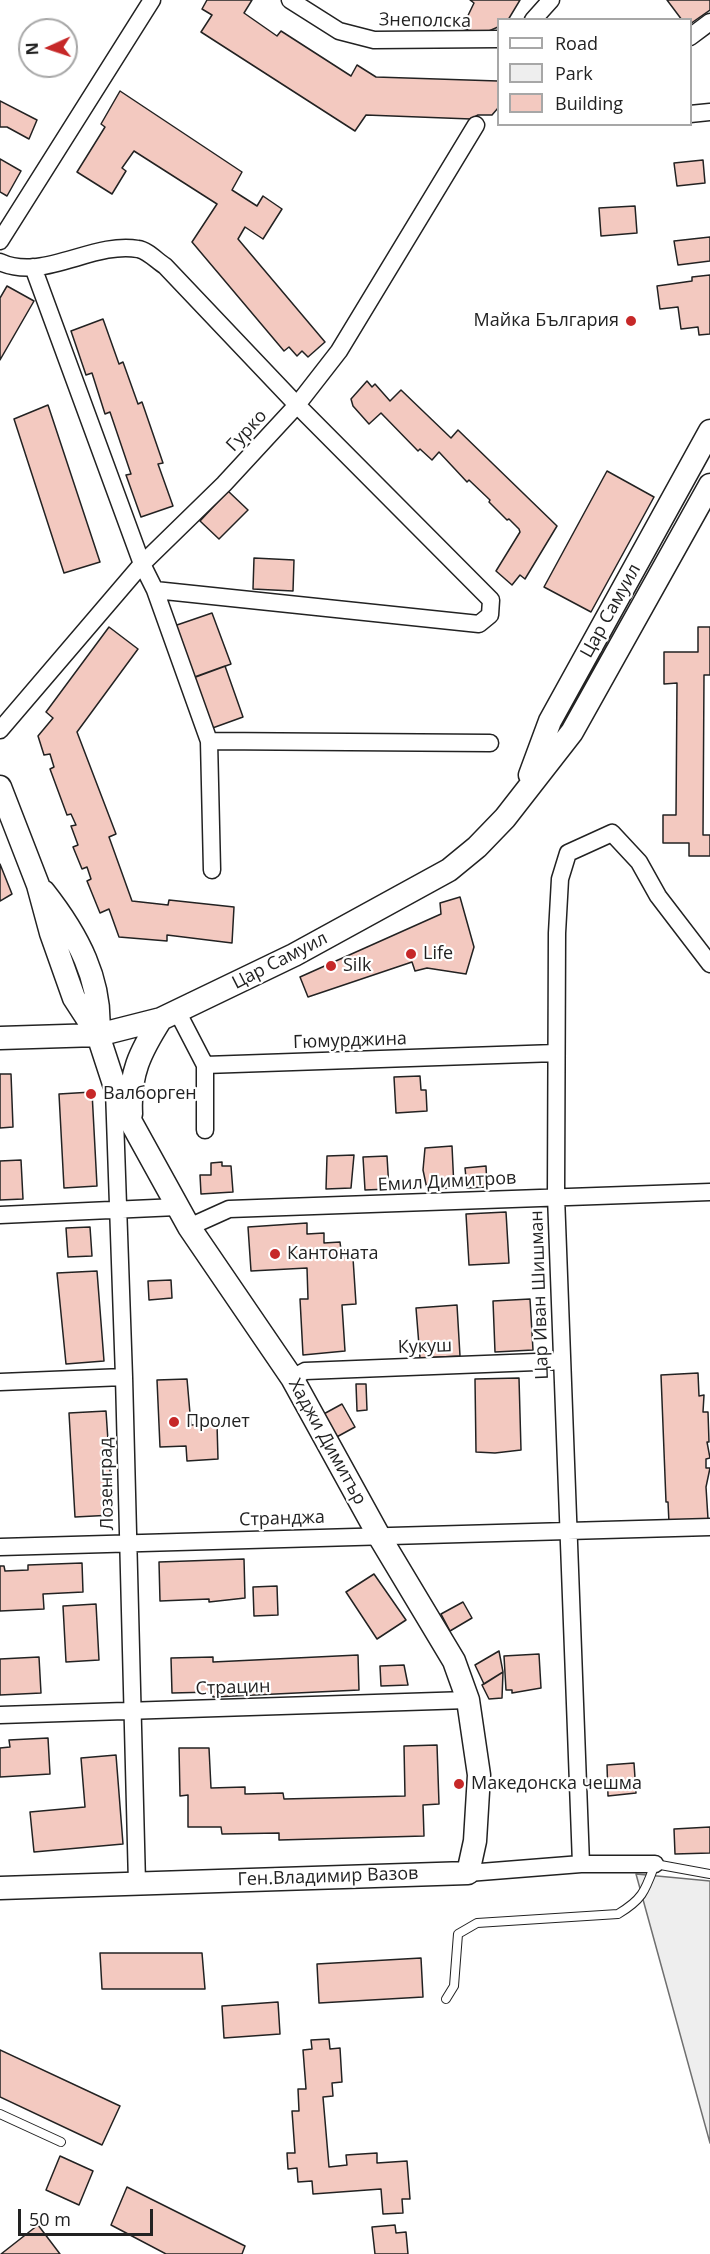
<!DOCTYPE html>
<meta charset="utf-8">
<style>
body{margin:0}
#map{position:relative;width:710px;height:2254px;overflow:hidden;background:#fff;font-family:"Open Sans",sans-serif}
canvas{display:block}
.legend{position:absolute;left:497px;top:18px;width:195px;height:108px;box-sizing:border-box;background:#fff;border:2px solid #a7a7a7;margin:0;padding:8px 10px;list-style:none;font-size:18px;color:#222}
.legend li{display:flex;align-items:center;gap:12px;height:30px}
.legend b{width:30px;border:2px solid #a7a7a7}
.north{position:absolute;left:18px;top:18px;width:60px;height:60px;box-sizing:border-box;background:#fff;border:2px solid #a7a7a7;border-radius:50%;rotate:267deg;font-size:16px;font-weight:700;line-height:24px;text-align:center;color:#222}
.north::after{content:'';display:block;margin:auto;width:21px;height:27px;background:#c62828;clip-path:polygon(50% 0,100% 100%,50% 72%,0 100%)}
.scale{position:absolute;left:18px;top:2209px;width:135px;height:27px;box-sizing:border-box;border:3px solid #222;border-top:0;padding-left:8px;font-size:18px;line-height:21px;white-space:nowrap;color:#222;-webkit-text-stroke:4px #fff;paint-order:stroke}
</style>
<div id="map">
<canvas width="710" height="2254"></canvas>
<ul class="legend">
<li><b style="height:8px;background:#fff"></b>Road</li>
<li><b style="height:16px;background:#eee"></b>Park</li>
<li><b style="height:16px;background:#f3c9c0"></b>Building</li>
</ul>
<div class="north">N</div>
<div class="scale">50 m</div>
</div>
<script>
const g = document.querySelector('canvas').getContext('2d');
g.lineJoin = 'round';
function fill(path, color) {
  g.fillStyle = color;
  g.fill(path, 'evenodd');
}
function stroke(path, color, width, dash) {
  g.strokeStyle = color;
  g.lineWidth = width;
  g.lineCap = dash ? 'butt' : 'round';
  g.setLineDash(dash || []);
  g.stroke(path);
}
function write(font, color, halo, rows, align = 'center') {
  g.font = font + ' "Open Sans",sans-serif';
  g.lineWidth = 4.5;
  g.setLineDash([]);
  g.textBaseline = 'middle';
  g.strokeStyle = halo;
  g.fillStyle = color;
  for (const [text, x, y, turn = 0] of rows) {
    g.save();
    g.translate(x, y);
    g.rotate((+turn || 0) * Math.PI / 180);
    g.textAlign = isNaN(turn) ? turn : align;
    if (halo) g.strokeText(text, 0, 0);
    g.fillText(text, 0, 0);
    g.restore();
  }
}
const green = new Path2D(`
 M636,1874L710,1881V2143Z`);
fill(green, '#eee');
stroke(green, '#6f6f6f', 1.5);
const building = new Path2D(`
 M207,0H252L244,13L277,36L281,31L351,76L357,65L376,77L498,81V108L492,115H478L471,119L366,115L355,131L201,32L212,15L202,9Z
 M470,0H520L508,20H498V27L482,34L462,28L474,3Z
 M667,0H710V10L690,24V20H682Z
 M120,91L242,172L232,190L257,206L263,196L282,209L263,239L245,227L238,239L325,342L308,357L302,351L297,356L289,347L284,351L192,242L217,204L134,151L122,168L126,171L112,194L77,172L105,127L101,124Z
 M0,101L37,120L29,139L7,127H0Z
 M0,159L21,171L7,196L0,192Z
 M703,160L705,183L677,186L674,163Z
 M635,206L637,233L601,236L599,208Z
 M710,237V261L678,265L674,241Z
 M710,275V334L699,335L698,327L681,329L678,307L660,309L657,286L692,281V277Z
 M7,286L34,301L0,360V298Z
 M103,319L119,364L123,362L138,404L142,402L163,463L158,464L173,506L141,517L126,475L131,474L110,412L105,414L92,373L86,375L71,331Z
 M367,381L372,387L375,384L390,401L401,390L451,438L458,430L557,526L525,579L520,575L512,585L496,571L520,532L519,529L509,519L507,520L489,502L490,500L469,480L467,482L439,452L432,460L420,449L418,451L381,413L369,424L353,406L351,399Z
 M48,405L100,562L64,573L14,419Z
 M607,471L654,497L591,612L544,587Z
 M228,491L248,510L219,539L200,521Z
 M254,558L294,560L293,591L253,589Z
 M212,613L231,664L193,678L174,626Z
 M109,627L138,649L77,732L116,834L109,837L132,901L168,905L169,900L234,907L232,943L167,935V941L119,937L109,909L100,913L87,881L91,879L87,867L82,869L73,847L78,845L71,826L76,825L71,814L67,815L50,769L54,767L50,754L44,755L38,736L53,718L46,712Z
 M698,627H710V675H704L703,835H710V856H689V843H663V815H676L677,683L664,684V652H698Z
 M225,666L243,717L207,730L189,679Z
 M0,864L12,894L0,901Z
 M460,897L474,947L466,974L427,968L415,971L412,962L308,997L300,977L441,914L440,903Z
 M0,1074H11L13,1127L0,1128Z
 M420,1076L421,1090H426L427,1111L396,1113L394,1077Z
 M92,1092L97,1186L64,1188L59,1094Z
 M452,1146L454,1188L427,1189L423,1170L425,1148Z
 M354,1155L351,1188L326,1189L327,1156Z
 M387,1156L389,1189L365,1190L363,1157Z
 M21,1160L23,1199L0,1200V1161Z
 M222,1162V1166H231L233,1192L201,1194L200,1175H211V1163Z
 M486,1166L487,1187L467,1188L465,1168Z
 M506,1212L509,1263L469,1265L466,1214Z
 M307,1223V1234L324,1233V1243L340,1242L341,1250H349V1258H353L356,1304L342,1305L345,1351L303,1355L300,1299H308L307,1268L251,1271L248,1227Z
 M90,1227L92,1256L68,1257L66,1228Z
 M97,1271L104,1361L66,1364L57,1273Z
 M171,1280L172,1298L149,1300L148,1281Z
 M530,1299L533,1350L495,1352L493,1301Z
 M457,1305L460,1356L420,1358L416,1308Z
 M698,1373L699,1396L704,1395L703,1412H708L709,1442H707L710,1458L706,1459V1468H710L706,1487L708,1519L669,1523L668,1502H666L661,1375Z
 M519,1378L521,1450L495,1453L476,1452L475,1379Z
 M187,1379L191,1425L217,1424L218,1459L187,1461L186,1446L160,1447L157,1380Z
 M356,1384H366L367,1410L357,1411Z
 M342,1404L355,1427L333,1439L320,1416Z
 M106,1411L113,1515L75,1517L69,1413Z
 M244,1559L245,1598L209,1602V1599L160,1601L159,1562Z
 M82,1563L83,1592L43,1594L44,1609L0,1611V1566H4L5,1571L28,1570V1565Z
 M374,1574L406,1620L377,1639L346,1592Z
 M277,1586L278,1615L254,1616L253,1587Z
 M463,1602L472,1618L450,1631L441,1614Z
 M96,1604L99,1660L66,1662L63,1606Z
 M499,1651L503,1672L484,1684L475,1665Z
 M539,1654L541,1688L512,1693V1690H506L504,1656Z
 M358,1655L359,1690L213,1697V1692L172,1693L171,1658L213,1657V1662Z
 M39,1657L41,1693L0,1695V1659Z
 M404,1665L408,1685L381,1686L380,1666Z
 M503,1672L502,1698L489,1699L482,1685Z
 M48,1738L50,1774L0,1777V1748L10,1747L9,1740Z
 M437,1745L439,1804L423,1805L424,1836L279,1840V1833L222,1834L221,1827H188V1795L180,1796L179,1748H209L211,1788L245,1787V1794L283,1793L284,1799L405,1796L404,1746Z
 M116,1755L123,1844L34,1852L30,1812L85,1807L81,1758Z
 M634,1763L636,1793L608,1796L607,1765Z
 M710,1827V1853L675,1854L674,1829Z
 M100,1953H202L205,1989H102Z
 M421,1958L423,1997L319,2003L317,1964Z
 M278,2002L280,2034L224,2038L222,2006Z
 M329,2039L330,2049L340,2048L342,2082L332,2083L333,2096L323,2097L329,2167L347,2165L346,2155L377,2153V2163L407,2161L410,2199H402L403,2213L383,2214L381,2189L313,2194L312,2181L298,2182L297,2168L288,2169L287,2153H295L292,2111H299L298,2089H306L303,2050L312,2049L311,2040Z
 M0,2050L120,2106L102,2145L0,2097Z
 M60,2156L93,2171L79,2205L46,2190Z
 M127,2187L245,2246L242,2254H166L111,2225Z
 M38,2225L60,2254H1Z
 M395,2225L396,2233L406,2232L408,2254H375L372,2227Z`);
fill(building, '#f3c9c0');
stroke(building, '#222', 1.5);
const lane = new Path2D(`
 M446,1999L454,1986L458,1934L477,1923L618,1914C643,1899 645,1891 655,1864L710,1874
 M0,2114L61,2142`);
const street = new Path2D(`
 M290,0L339,31L374,40L498,39
 M533,20L551,0
 M690,37L710,22
 M690,114L710,112
 M0,241L152,0
 M0,262C43,282 93,241 138,249C147,250 157,261 165,266L297,405L491,600L490,615L479,624L155,590
 M33,267L142,564L155,590L209,741L212,870
 M0,730L142,564L224,484L297,405L339,351L476,125
 M209,741L490,743
 M178,1013L205,1065L556,1053
 M205,1065V1130
 M114,1090L124,1377L137,1883
 M0,1215L177,1207
 M189,1227L229,1209L710,1192
 M292,1378L305,1371L562,1361
 M0,1382L124,1377
 M0,1547L710,1527
 M0,1715L468,1700
 M581,1864L556,1196L557,933L560,879L568,853L612,833L639,862L658,896L710,964
 M468,1873L581,1864H655`);
const secondary = new Path2D(`
 M530,775L550,721L710,431
 M0,787L38,885L51,933L74,998L98,1035L114,1084L131,1122L189,1227L292,1378L379,1536L454,1661L468,1700L479,1775L475,1841L468,1873L0,1888
 M44,892C77,934 103,981 98,1035
 M0,1038L98,1035L161,1019L294,955L449,870L477,847L505,818L572,732L710,485
 M131,1114C129,1074 140,1052 161,1019`);
stroke(lane, '#222', 10);
stroke(street, '#222', 19);
stroke(secondary, '#222', 25);
stroke(lane, '#fff', 8);
stroke(street, '#fff', 16);
stroke(secondary, '#fff', 22);
for (const [x, y, r, color] of [
 [631,321,6,"#c62828"],
 [411,954,6,"#c62828"],
 [331,966,6,"#c62828"],
 [91,1094,6,"#c62828"],
 [275,1254,6,"#c62828"],
 [174,1422,6,"#c62828"],
 [459,1784,6,"#c62828"]
]) {
  const dot = new Path2D();
  dot.arc(x, y, r, 0, 2 * Math.PI);
  g.fillStyle = color;
  g.fill(dot);
  stroke(dot, '#fff', 2);
}
write('18px', '#222', '#fff', [
 ["Знеполска",425,21,1],
 ["Гурко",247,431,-47],
 ["Цар Самуил",611,611,-61],
 ["Цар Самуил",280,961,-27],
 ["Гюмурджина",350,1041,-2],
 ["Емил Димитров",447,1182,-3],
 ["Цар Иван Шишман",540,1295,-92],
 ["Кукуш",425,1347,-2],
 ["Хаджи Димитър",327,1442,61],
 ["Лозенград",107,1484,-91],
 ["Странджа",282,1519,-2],
 ["Страцин",233,1688,-2],
 ["Ген.Владимир Вазов",328,1877,-2]
]);
write('18px', '#222', '#fff', [
 ["Майка България",619,321,"right"],
 ["Life",423,954],
 ["Silk",343,966],
 ["Валборген",103,1094],
 ["Кантоната",287,1254],
 ["Пролет",186,1422],
 ["Македонска чешма",471,1784]
], 'left');
</script>
